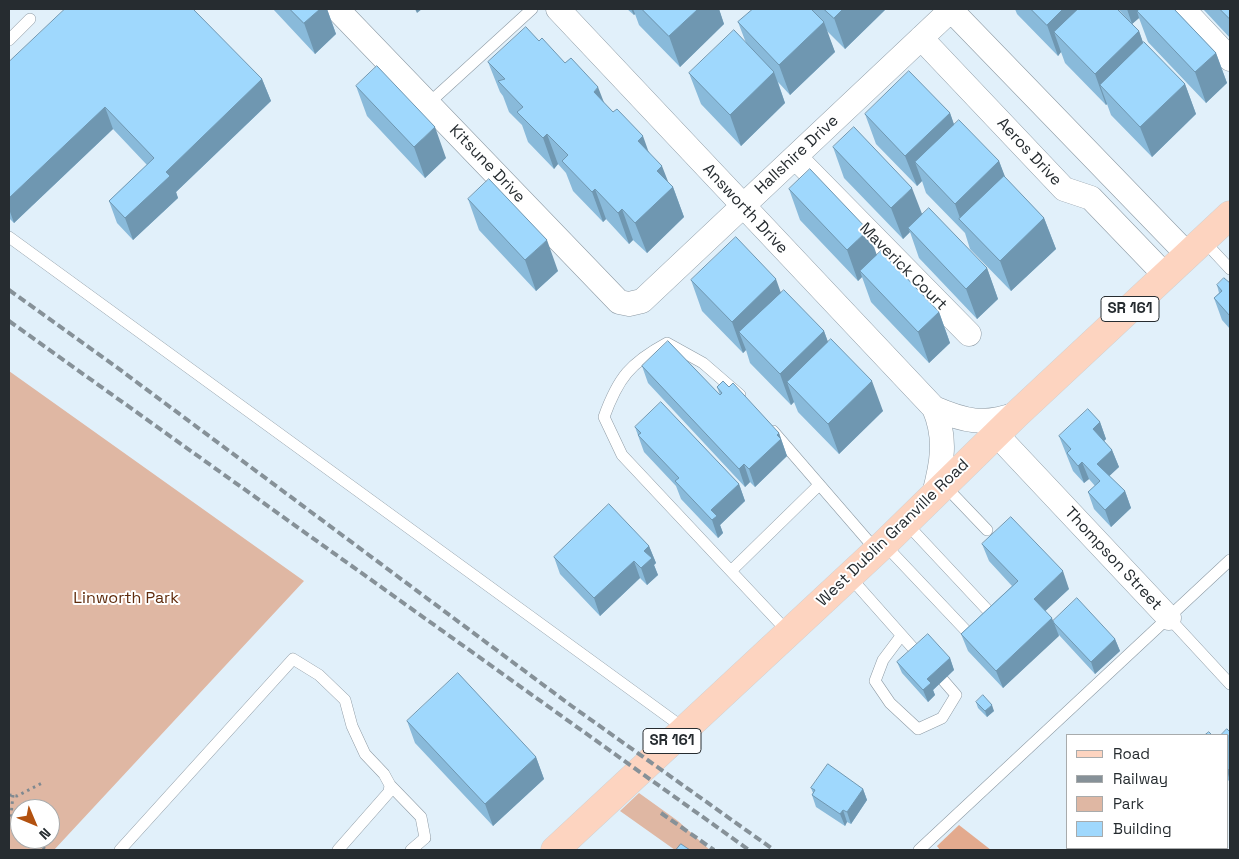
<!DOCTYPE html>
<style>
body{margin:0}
#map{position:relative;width:1239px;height:859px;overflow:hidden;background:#e1f0fa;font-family:"Space Grotesk",sans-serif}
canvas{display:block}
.frame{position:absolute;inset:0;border:10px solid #262c30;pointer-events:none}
.legend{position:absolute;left:1066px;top:734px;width:162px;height:115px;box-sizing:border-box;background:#fff;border:1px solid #a8abac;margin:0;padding:6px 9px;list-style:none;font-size:15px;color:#262c30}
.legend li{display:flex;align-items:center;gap:10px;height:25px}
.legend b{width:25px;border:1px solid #a8abac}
.north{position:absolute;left:10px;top:799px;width:50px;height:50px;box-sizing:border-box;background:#fff;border:1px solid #a8abac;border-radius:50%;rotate:135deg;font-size:14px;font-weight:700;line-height:20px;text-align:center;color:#262c30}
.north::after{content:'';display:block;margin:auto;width:18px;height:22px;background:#b2510f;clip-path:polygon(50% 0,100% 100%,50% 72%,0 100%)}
</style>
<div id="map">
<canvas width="1239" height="859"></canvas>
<div class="frame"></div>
<ul class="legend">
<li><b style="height:6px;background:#fdd4c0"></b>Road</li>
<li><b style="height:6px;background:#869198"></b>Railway</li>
<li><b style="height:14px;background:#dfb7a3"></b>Park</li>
<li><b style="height:14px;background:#9fd8fd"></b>Building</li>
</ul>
<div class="north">N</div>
</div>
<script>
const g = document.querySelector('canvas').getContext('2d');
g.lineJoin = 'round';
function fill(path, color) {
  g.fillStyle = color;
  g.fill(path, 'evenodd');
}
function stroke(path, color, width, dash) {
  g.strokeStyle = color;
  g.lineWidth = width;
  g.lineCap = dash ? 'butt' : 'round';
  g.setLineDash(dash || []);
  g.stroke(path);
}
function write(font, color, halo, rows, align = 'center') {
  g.font = font + ' "Space Grotesk",sans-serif';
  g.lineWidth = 4;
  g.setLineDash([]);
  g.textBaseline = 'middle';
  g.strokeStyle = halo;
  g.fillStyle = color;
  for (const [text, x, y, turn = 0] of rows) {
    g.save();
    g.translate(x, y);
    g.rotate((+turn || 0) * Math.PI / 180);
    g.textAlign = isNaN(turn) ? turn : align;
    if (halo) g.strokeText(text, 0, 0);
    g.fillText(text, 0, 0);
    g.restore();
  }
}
fill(new Path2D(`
 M9,371L304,581L54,850H9ZM20,809H50V839H20Z
 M639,793L678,821L710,850H675L620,811Z`), '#dfb7a3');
fill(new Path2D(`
 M959,825L991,850H940L937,846Z`), '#e3aa8e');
const lane = new Path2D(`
 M9,40L30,19
 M429,103L532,9
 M9,237L685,729
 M1203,240L1230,269
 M740,395L703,363L667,343C630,363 618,378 604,417L622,455L788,632
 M773,431L876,550
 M944,485L987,530
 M905,522L993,616L990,619
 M884,544L971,636L976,632
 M731,571L819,485
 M849,576L920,656
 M1169,618L1230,684
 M901,636L883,660L875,681L890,703L918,729L942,718L956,695L943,680
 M390,785L421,817L425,838L411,850
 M120,850L293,659L319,675L345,700L352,726L365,754L384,774L390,785L389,792L338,850
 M919,850L1230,560`);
const street = new Path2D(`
 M337,9L619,302L629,304L642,301L952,9
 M558,9L934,408C947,438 942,464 934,494
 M1183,9L1230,59
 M951,10L1188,255
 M921,38L1064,189L1091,198L1165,275
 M795,157L969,334
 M934,408C964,421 984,426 1016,414
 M996,434L1169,618`);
const primary = new Path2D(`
 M555,850L884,544L1017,414L1230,215`);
stroke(lane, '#8d9aa4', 12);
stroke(street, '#8d9aa4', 25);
stroke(primary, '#cfd1d1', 29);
stroke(new Path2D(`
 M9,795L17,796L44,782
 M13,795L11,815L20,825
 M33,839L46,850`), '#7f8990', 3, [2.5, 4]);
stroke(lane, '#fff', 11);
stroke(street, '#fff', 24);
stroke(primary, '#fdd4c0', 28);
stroke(new Path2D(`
 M9,290L115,366L573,707L774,850
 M9,321L749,850
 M661,813L714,850`), '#869198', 4, [8, 4]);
fill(new Path2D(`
 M273,9H327L336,34L315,54Z
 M627,9H719L724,24L680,67L639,25L635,14L634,15Z
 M753,9H886L845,49L826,30L835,52L790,95L778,82L785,103L741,146L701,104L689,73L746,43L738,22Z
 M1015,9H1117L1139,31L1143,43L1185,84L1196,114L1152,157L1111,115L1107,104L1106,105L1065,63L1061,52L1058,56L1017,14Z
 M1118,9H1174L1216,53L1227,83L1206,103L1148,42L1139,18L1132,24Z
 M1203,9H1230V38Z
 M539,41L604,103L649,152L668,182L673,187L684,217L647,253L633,240L629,244L606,219L603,222L573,191L566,173L558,164L554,169L528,142L522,125L509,112L503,96L500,92L488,62Z
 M9,62L262,79L271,101L176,192L178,198L133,240L117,223L109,201L147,165L113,129L14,223L9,218Z
 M356,86L446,158L425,178L367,116Z
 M950,113L954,125L999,161L1005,178L1044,218L1056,249L1011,291L970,249L965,233L926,193L922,181L917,186L876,144L865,114Z
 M833,147L922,214L987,268L998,299L977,319L919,258L910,232L903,239L844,178Z
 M789,189L877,255L939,312L950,343L929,363L871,302L862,277L858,281L800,220Z
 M468,199L558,271L536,291L479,230Z
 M691,280L781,292L824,331L828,342L883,411L839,454L798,412L794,402L791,405L750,363L746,350L743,353L702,311Z
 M1230,283V329L1222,320L1214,298L1219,293L1217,285Z
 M642,366L720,395L717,387H729L779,433L787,456L755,487L750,482L745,487L648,383Z
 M1100,422L1106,439L1104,441L1112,450L1119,467L1109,476L1125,491L1131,508L1111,527L1094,509L1088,492L1095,486L1089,479L1084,483L1073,471L1059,436Z
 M635,427L739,484L745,501L720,525L723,533L718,538L681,499L676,486L644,452Z
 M982,544L1069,589L1045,611L1053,621L1115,639L1120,651L1095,674L1059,635L1003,688L968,651L961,634L1012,586L989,561Z
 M649,546L656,563L654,565L658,575L647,585L640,578L600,616L560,574L554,557Z
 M950,658L954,670L933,690L935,695L928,702L902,673L897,662Z
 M976,702L994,711L987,717L978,708Z
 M407,721L536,757L544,779L493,826L415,743Z
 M1230,732V782L1228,780V735Z
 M811,788L863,789L867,800L851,824L847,822L845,826L816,807L812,795L813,793Z`), '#89bada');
fill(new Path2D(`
 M320,9H327L336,34L315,54L304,23Z
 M415,9H422L417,13Z
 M631,9H633L635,14L634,15Z
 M698,9H719L724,24L680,67L669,36Z
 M843,9H886L845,49L834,18Z
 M1063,9H1100L1054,32L1061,52L1058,56L1047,25Z
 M1127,9H1149L1137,11L1139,18L1132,24Z
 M824,22L835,52L790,95L779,65Z
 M1139,31L1150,62L1100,85L1107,104L1106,105L1095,74Z
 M1216,53L1227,83L1206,103L1195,72Z
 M774,72L785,103L741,146L730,115Z
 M262,79L271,101L176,192L178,198L133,240L125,218L166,172Z
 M1185,84L1196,114L1152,157L1140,127Z
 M598,87L610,118L594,92Z
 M105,107L113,129L14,223L9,209V198Z
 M950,113L961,144L915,162L922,181L917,186L905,156Z
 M435,127L446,158L425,178L414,147Z
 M547,134L558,164L554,169L543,138Z
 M643,136L654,167L638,141Z
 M999,161L1011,192L961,221L955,204Z
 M662,166L671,189L673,187L684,217L647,253L635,223L657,171Z
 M912,188L924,219L908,228L910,232L903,239L891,208Z
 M595,189L606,219L603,222L592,192Z
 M622,209L633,240L629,244L618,213Z
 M1044,218L1056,249L1011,291L1000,261Z
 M868,230L879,261L860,271L862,277L858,281L847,250Z
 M547,240L558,271L536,291L525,260Z
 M987,268L998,299L977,319L966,289Z
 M776,279L787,310L739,332L746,350L743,353L732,322Z
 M939,312L950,343L929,363L918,332Z
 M824,331L835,362L787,382L794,402L791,405L780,374Z
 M872,381L883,411L839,454L828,424Z
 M1100,422L1106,439L1099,446L1093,429Z
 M779,433L787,456L755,487L749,469Z
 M1112,450L1119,467L1104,481L1097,464Z
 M1082,462L1089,479L1084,483L1078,466Z
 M744,464L750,482L745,487L739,469Z
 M739,484L745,501L720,525L723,533L718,538L712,520L711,510Z
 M1125,491L1131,508L1111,527L1105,510Z
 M649,546L656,563L654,565L658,575L647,585L641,568L644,551Z
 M634,561L640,578L600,616L594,598Z
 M1063,571L1069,589L1040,616L1034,599Z
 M1052,618L1059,636L1003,688L996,671Z
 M1115,639L1120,651L1095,674L1091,662Z
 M950,658L954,670L933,690L935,695L928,702L923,690L927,679Z
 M992,705L994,711L987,717L985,711Z
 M536,757L544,779L493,826L485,804Z
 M1230,768V781L1228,774V770Z
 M863,789L867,800L851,824L847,812Z
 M843,810L847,822L845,826L840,814Z`), '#6f97b1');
const building = new Path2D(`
 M65,9H193L262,79L166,172L170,176L125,218L109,201L154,158L105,107L9,198V62Z
 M290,9H320L304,23Z
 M642,9H698L669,36Z
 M753,9H811L824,22L779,65L738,22Z
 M824,9H843L834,18Z
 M1031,9H1063L1047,25Z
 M1078,9H1117L1139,31L1095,74L1054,32Z
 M1140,9H1174L1216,53L1195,72L1137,11Z
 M1220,9H1230V19Z
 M526,27L539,41L542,38L565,63L571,58L598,87L594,92L613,112L617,109L643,136L638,141L662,166L657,171L673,187L635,223L622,209L618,213L595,189L592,192L562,161L568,155L547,134L543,138L517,112L523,107L498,81L505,79L488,62Z
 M734,30L774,72L730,115L689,73Z
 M1144,42L1185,84L1140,127L1100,85Z
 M377,66L435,127L414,147L356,86Z
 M909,71L950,113L905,156L865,114Z
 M959,120L999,161L955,204L915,162Z
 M854,127L912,188L891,208L833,147Z
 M810,169L868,230L847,250L789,189Z
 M1004,176L1044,218L1000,261L959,219Z
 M489,179L547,240L525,260L468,199Z
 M929,208L987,268L966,289L908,228Z
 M736,237L776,279L732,322L691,280Z
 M881,251L939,312L918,332L860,271Z
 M1224,278L1230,283V316L1214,298L1222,291L1217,285Z
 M784,290L824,331L780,374L739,332Z
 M831,339L872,381L828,424L787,382Z
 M668,341L720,395L722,393L717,387L723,381L729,387L733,383L779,433L777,435L781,439L749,469L744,464L739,469L642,366Z
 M661,402L739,484L711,510L717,516L712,520L675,481L679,478L638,435L641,433L635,427Z
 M1088,409L1100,422L1093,429L1112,450L1097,464L1125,491L1105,510L1088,492L1100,481L1082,462L1078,466L1067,453L1071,449L1059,436Z
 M609,504L649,546L644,551L652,558L641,568L634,561L594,598L554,557Z
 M1011,517L1063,571L1034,599L1052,618L996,671L961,634L1018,581L982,544Z
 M1077,598L1115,639L1091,662L1054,623L1053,621Z
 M928,634L950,658L927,679L931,683L923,690L897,662Z
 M458,673L536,757L485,804L407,721Z
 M983,695L992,705L985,711L976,702Z
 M1227,729L1230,732V768L1228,770V735H1221Z
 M1209,732L1212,735H1205Z
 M828,764L863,789L847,812L843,810L840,814L812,795L815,790L811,788Z
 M681,844L690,850H676Z`);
fill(building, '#9fd8fd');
stroke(building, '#6f97b1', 1);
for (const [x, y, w] of [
 [1130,309,58],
 [672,741,58]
]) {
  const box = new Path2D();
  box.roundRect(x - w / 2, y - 12.5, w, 25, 4);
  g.fillStyle = '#fff';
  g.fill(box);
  stroke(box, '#262c30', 1);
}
write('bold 15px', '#262c30', null, [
 ["SR 161",1130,309],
 ["SR 161",672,741]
]);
write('16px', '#262c30', '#fff', [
 ["Aeros Drive",1029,152,47],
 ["Hallshire Drive",797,155,-43],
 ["Kitsune Drive",487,164,46],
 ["Answorth Drive",745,209,47],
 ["Maverick Court",903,267,45],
 ["West Dublin Granville Road",893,533,-44],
 ["Thompson Street",1113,559,47]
]);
write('16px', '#5f2b0c', '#fff', [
 ["Linworth Park",126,599]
]);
</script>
